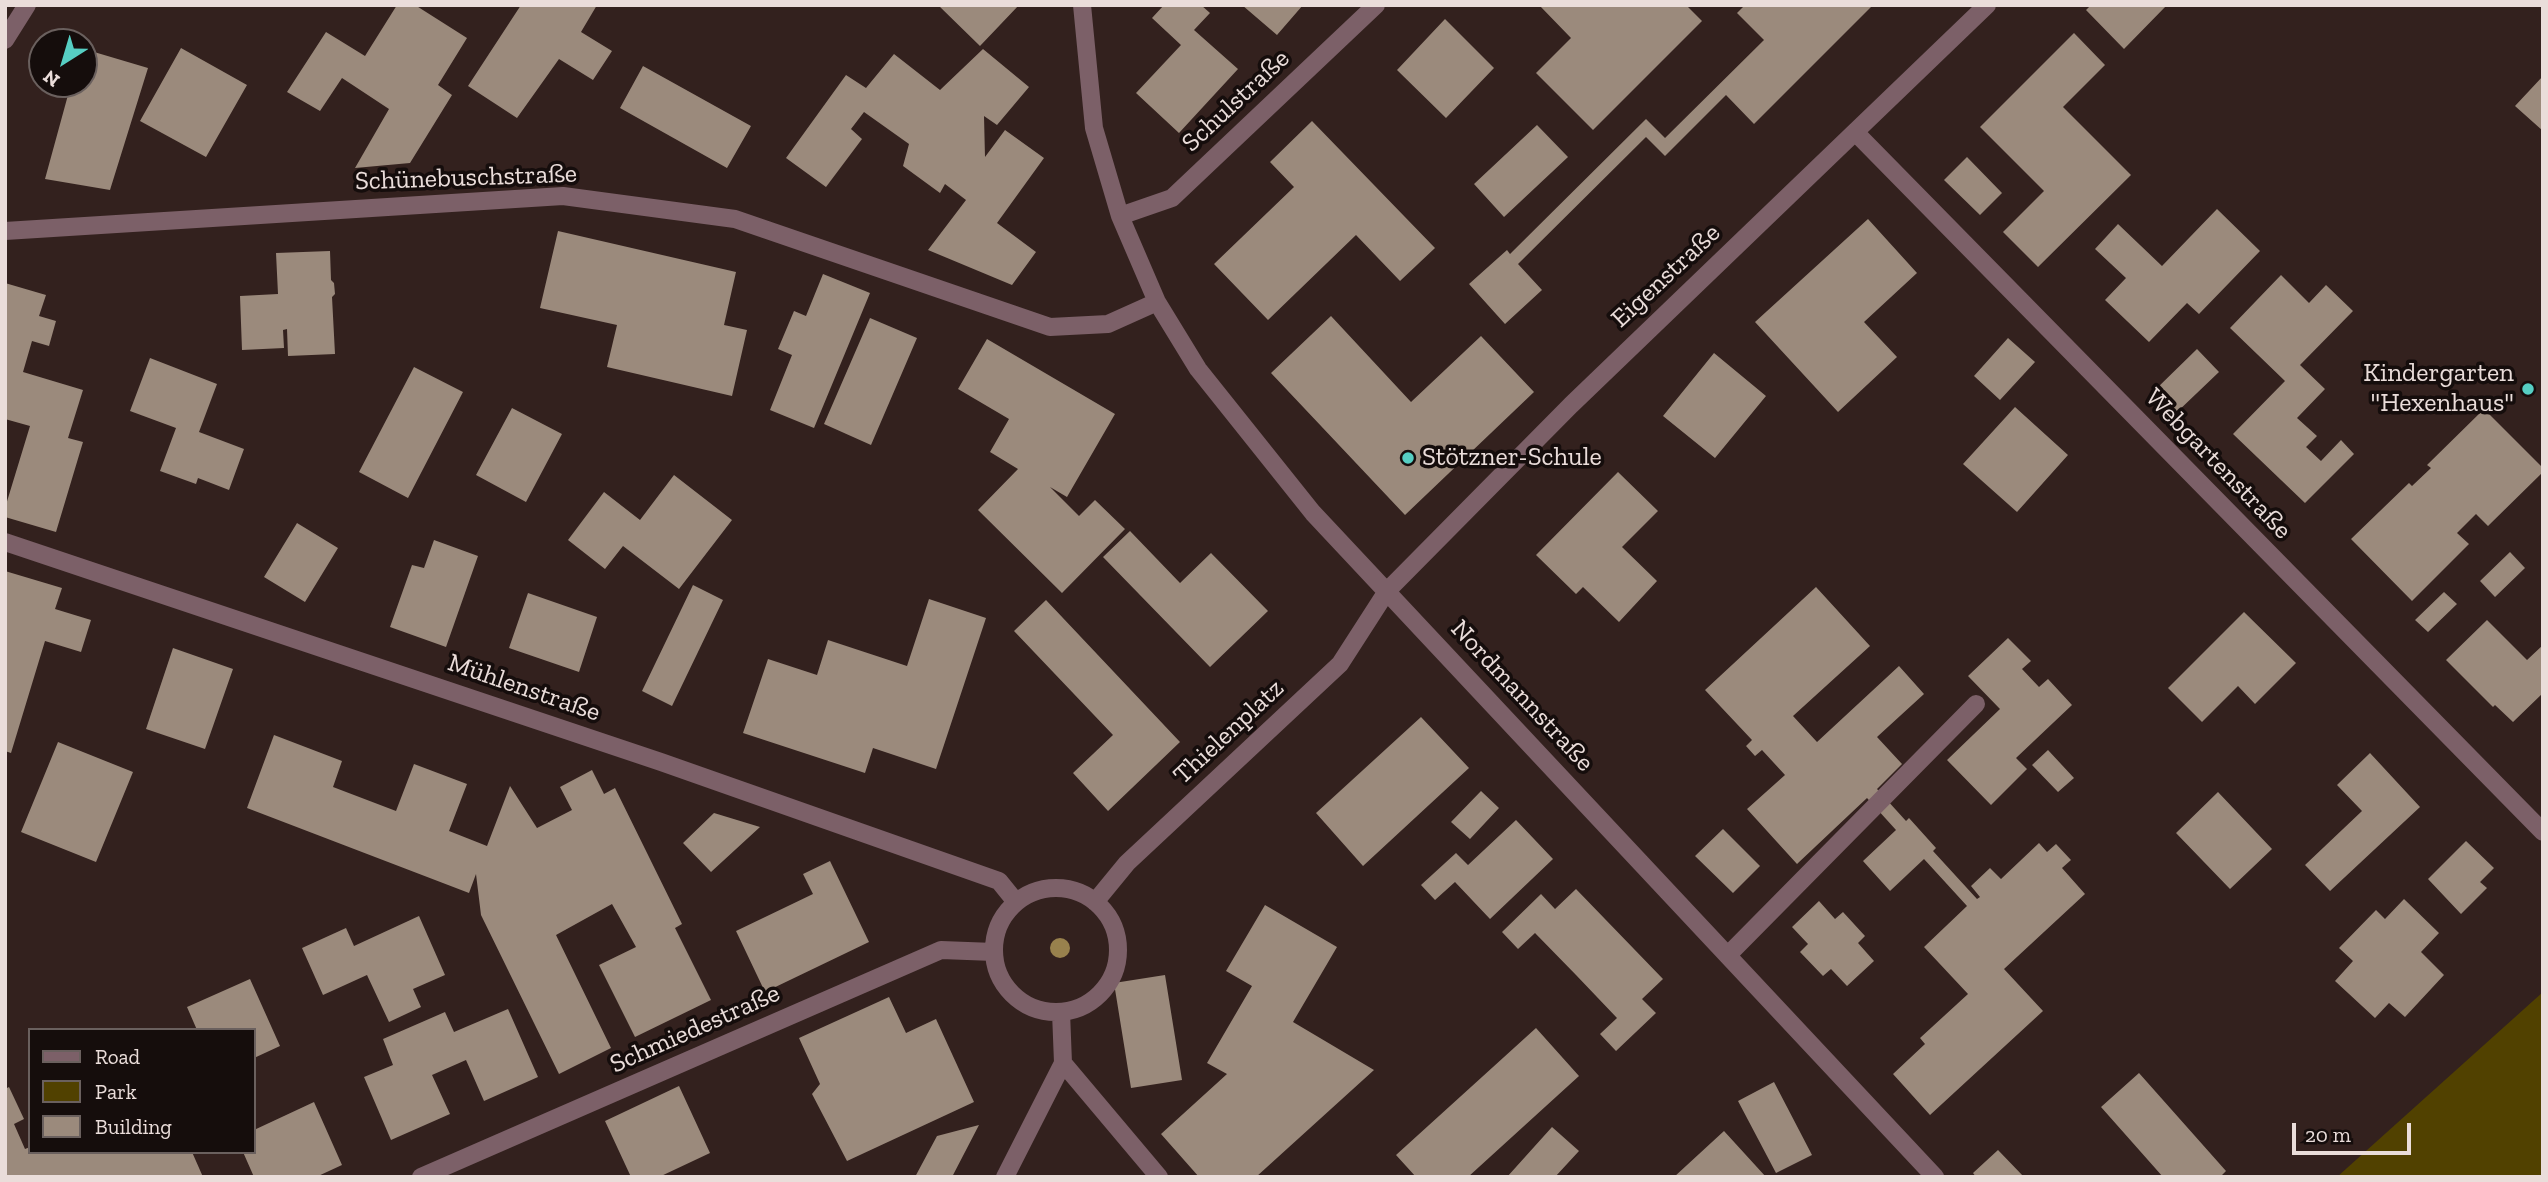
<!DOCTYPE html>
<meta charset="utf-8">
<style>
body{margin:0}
#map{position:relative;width:2548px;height:1182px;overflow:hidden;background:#33211e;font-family:"Zilla Slab",serif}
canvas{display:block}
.frame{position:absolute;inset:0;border:7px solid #eaddda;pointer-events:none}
.legend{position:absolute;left:28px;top:1028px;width:228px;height:126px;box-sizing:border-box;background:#150d0c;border:2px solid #6a605e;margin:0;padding:9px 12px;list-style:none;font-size:21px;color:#eaddda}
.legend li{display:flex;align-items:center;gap:14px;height:35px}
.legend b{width:35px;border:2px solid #6a605e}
.north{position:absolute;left:28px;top:28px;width:70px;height:70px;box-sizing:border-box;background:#150d0c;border:2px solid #6a605e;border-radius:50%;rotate:217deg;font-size:19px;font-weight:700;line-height:28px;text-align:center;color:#eaddda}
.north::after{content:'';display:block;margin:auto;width:24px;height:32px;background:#56cec3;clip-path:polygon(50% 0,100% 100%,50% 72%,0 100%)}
.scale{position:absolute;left:2292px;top:1123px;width:119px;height:32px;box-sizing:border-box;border:4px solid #eaddda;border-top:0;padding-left:9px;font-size:21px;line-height:24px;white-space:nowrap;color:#eaddda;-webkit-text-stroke:5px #150d0c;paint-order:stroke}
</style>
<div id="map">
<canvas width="2548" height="1182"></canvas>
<div class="frame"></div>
<ul class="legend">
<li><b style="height:9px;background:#7c6068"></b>Road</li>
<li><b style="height:19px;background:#514100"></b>Park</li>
<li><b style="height:19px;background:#9b8a7c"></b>Building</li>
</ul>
<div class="north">N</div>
<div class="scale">20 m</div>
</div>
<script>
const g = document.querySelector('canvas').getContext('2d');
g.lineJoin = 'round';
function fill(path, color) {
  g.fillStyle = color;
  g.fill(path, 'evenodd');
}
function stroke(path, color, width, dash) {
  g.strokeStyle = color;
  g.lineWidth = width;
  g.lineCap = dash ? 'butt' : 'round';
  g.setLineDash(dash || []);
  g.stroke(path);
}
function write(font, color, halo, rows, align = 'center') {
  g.font = font + ' "Zilla Slab",serif';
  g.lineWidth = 7;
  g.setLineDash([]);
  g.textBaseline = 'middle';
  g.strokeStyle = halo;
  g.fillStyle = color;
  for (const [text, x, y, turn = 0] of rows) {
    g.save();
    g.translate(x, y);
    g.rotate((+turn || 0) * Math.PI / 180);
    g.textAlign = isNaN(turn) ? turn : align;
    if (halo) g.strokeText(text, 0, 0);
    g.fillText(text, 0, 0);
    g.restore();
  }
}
fill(new Path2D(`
 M2543,992V1177H2337Z`), '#514100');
fill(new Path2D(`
 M397,5H415L467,38L438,85L452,95L410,163L355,168L389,109L342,78L320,111L287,92L326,32L365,56Z
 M521,5H597L581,32L612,51L593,80L559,59L517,118L468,86Z
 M938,5H1019L980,46Z
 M1164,5H1201L1210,13L1194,30L1238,69L1179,133L1136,93L1181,45L1152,18Z
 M1242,5H1303L1277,35Z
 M1539,5H1686L1702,21L1593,130L1536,73L1571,38Z
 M1745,5H1873L1754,124L1726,95L1665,156L1646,137L1518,264L1542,290L1505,324L1469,284L1507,250L1510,254L1646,119L1665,138L1764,40L1737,13Z
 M2091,5H2167L2124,49L2086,10Z
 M1445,19L1494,68L1446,118L1397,70Z
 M2074,33L2105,65L2063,107L2131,175L2038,267L2003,232L2044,191L1980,127Z
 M181,48L247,85L206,157L140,121Z
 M84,49L148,68L110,190L45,179L71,84H84Z
 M983,49L1029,87L997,125L984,116L985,157L1005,130L1044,158L997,223L1036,252L1012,285L928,250L966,200L945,184L940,193L903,166L909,144L864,112L851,129L862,139L826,187L786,158L846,75L866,88L894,54L940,90Z
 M643,66L751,126L727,168L620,108Z
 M2543,76V131L2515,106Z
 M1312,121L1435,248L1400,281L1356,235L1268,320L1214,264L1294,187L1270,162Z
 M1537,125L1568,157L1504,217L1474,184Z
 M1967,157L2002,193L1980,215L1944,180Z
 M2217,209L2260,251L2199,314L2187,303L2149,342L2105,300L2126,278L2095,249L2118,224L2162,266Z
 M1868,219L1917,273L1864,322L1897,357L1838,412L1755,322Z
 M558,231L736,272L724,325L747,330L732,396L607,367L617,325L540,308Z
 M330,251L331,280L334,283L335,294L332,297L335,354L288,356L287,329L283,330L284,348L242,350L240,296L278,294L276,253Z
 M823,274L870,293L814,428L770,410L792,355L778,349L794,311L806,316Z
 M2281,275L2309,303L2326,285L2353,311L2300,365L2325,389L2297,418L2317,436L2306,447L2321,461L2341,440L2354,454L2305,503L2233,434L2285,381L2230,328Z
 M5,283L46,295L39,316L56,321L49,346L32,341L23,372L83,390L68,438L83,442L56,532L5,517V508L30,426L5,419Z
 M1331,316L1411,402L1481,336L1534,392L1405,515L1271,373Z
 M870,318L917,338L871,445L824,424Z
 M2008,338L2035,362L2000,400L1974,376Z
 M987,339L1115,414L1067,497L1050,487L1079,516L1095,500L1125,529L1062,593L978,510L1018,469L990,452L1009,419L958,389Z
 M2197,349L2219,372L2175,414L2154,391Z
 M1714,353L1766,396L1715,458L1663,416Z
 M150,358L217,384L199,432L244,449L229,490L198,478L196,484L160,471L176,428L130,411Z
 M414,367L463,392L408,498L359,472Z
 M2015,407L2068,455L2017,512L1963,464Z
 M512,408L562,434L526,502L476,475Z
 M2484,409L2543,468V472L2488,526L2476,514L2457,533L2469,544L2412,601L2351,539L2409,483L2412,486L2431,468L2427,465Z
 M1618,472L1658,511L1622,547L1657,581L1619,622L1583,587L1576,594L1536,555Z
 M674,475L732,520L679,589L623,546L605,569L568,540L604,492L640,520Z
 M297,523L338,548L305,602L264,577Z
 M1130,531L1180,583L1211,553L1268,611L1210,667L1103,557Z
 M434,540L478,556L446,647L390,627L412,565L424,568Z
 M2510,552L2525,568L2495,597L2480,581Z
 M5,571L62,588L55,609L91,620L81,652L45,641L11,753L5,751Z
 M693,585L723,600L672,706L642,691Z
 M1816,587L1870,646L1793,716L1817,742L1899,666L1924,694L1877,737L1902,764L1877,789L1906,821L1909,818L1936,848L1933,851L1977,899L1980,897L1971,886L1990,868L2001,879L2039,843L2047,852L2056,844L2071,860L2062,868L2085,894L2004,969L2043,1011L1930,1115L1893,1074L1925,1044L1920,1038L1968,994L1924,947L1967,906L1924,859L1890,891L1863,861L1896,830L1867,798L1797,864L1747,809L1785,775L1762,750L1755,756L1746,746L1752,740L1705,690Z
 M2444,592L2457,604L2428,632L2415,620Z
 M528,593L597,617L579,672L509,648Z
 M929,599L986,618L936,769L873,748L865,773L743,733L768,659L817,675L828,640L907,666Z
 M1046,600L1180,742L1108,811L1073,773L1113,735L1014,631Z
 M2244,612L2296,663L2255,704L2238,686L2202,722L2168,688Z
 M2487,620L2527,660L2543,645V693L2513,722L2495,705L2493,707L2446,660Z
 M2008,638L2031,661L2022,669L2039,687L2048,679L2072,705L2016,758L2027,769L1991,805L1947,760L2000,709L1968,676Z
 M173,648L233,669L205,749L146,729Z
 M1421,717L1469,768L1363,866L1316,813Z
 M274,735L342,761L333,787L396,811L414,764L467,784L449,831L487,846L510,786L537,828L572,810L560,787L592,770L604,794L615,788L682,924L675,928L711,1000L635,1037L599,965L636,947L612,904L556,935L611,1048L559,1074L481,915L476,874L469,893L247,808Z
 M58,742L133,772L96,862L21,832Z
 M2048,750L2074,778L2058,792L2032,765Z
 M2370,753L2420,807L2330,891L2305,865L2362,811L2337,785Z
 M1481,791L1499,808L1470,839L1451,822Z
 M2218,792L2272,849L2230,889L2176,833Z
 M714,813L760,827L711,872L683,843Z
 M1516,820L1553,859L1490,919L1455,882L1435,900L1421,885L1456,853L1468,865Z
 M1723,829L1760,866L1733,893L1695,856Z
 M2466,841L2494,868L2480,882L2487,888L2461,914L2428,879Z
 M830,861L869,942L765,992L736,931L813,894L803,874Z
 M1576,889L1663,979L1642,999L1656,1013L1616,1051L1600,1034L1617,1018L1576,975L1535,933L1518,949L1502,932L1541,894L1555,909Z
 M2404,899L2439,933L2421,952L2444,975L2405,1017L2389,1003L2375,1018L2335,981L2353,961L2339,948L2376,910L2385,919Z
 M1819,901L1835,919L1843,912L1865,936L1858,943L1874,961L1847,986L1831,969L1823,976L1800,952L1808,944L1792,927Z
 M1265,905L1337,947L1293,1022L1374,1070L1256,1177H1199L1161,1134L1227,1074L1207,1063L1252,986L1226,971Z
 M419,916L445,975L413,989L421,1007L389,1022L367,975L323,995L302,948L346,928L354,946Z
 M1165,975L1182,1080L1131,1088L1114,983Z
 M250,979L280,1046L254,1058V1030H197L187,1007Z
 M889,997L906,1033L936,1019L974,1102L847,1161L812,1094L820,1084L799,1038Z
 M508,1009L538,1077L484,1101L466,1060L432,1075L450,1114L391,1140L364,1077L393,1065L383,1039L445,1012L454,1032Z
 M1536,1028L1579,1076L1468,1177H1416L1396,1155Z
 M2139,1073L2226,1171L2220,1177H2163L2101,1107Z
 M1774,1082L1812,1155L1776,1173L1738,1101Z
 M679,1086L710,1153L659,1177H631L605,1121Z
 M9,1087L24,1119L14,1124L25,1149L30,1147V1152H192L203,1177H5V1089Z
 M314,1102L342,1165L316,1177H254L243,1152H254V1130Z
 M979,1125L952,1177H915L937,1136Z
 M1552,1127L1579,1151L1555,1177H1507Z
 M1724,1131L1766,1177H1674Z
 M1998,1150L2024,1177H1976L1973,1173Z`), '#9b8a7c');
stroke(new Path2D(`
 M1082,5L1094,128L1120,216L1157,302L1198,369L1313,513L1935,1177
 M5,40L27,5
 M1856,133L2543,832
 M1120,216L1172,198L1376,5
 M5,231L563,196L735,219L1050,327L1108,324L1157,302
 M5,542L661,762L999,881L1016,902
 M994 950a62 62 0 1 1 124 0a62 62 0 1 1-124 0Z
 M1095,902L1127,863L1340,664L1387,591L1571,405L1987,5
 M1728,955L1976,704
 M1063,1063L1159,1177
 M421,1177L941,950L994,952
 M1005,1177L1063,1063L1061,1012`), '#7c6068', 18);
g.fillStyle = '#98814d';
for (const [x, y] of [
 [1060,948]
]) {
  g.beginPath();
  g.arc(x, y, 10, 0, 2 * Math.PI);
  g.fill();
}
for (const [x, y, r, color] of [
 [2528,389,7,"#56cec3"],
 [1408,458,7,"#56cec3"]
]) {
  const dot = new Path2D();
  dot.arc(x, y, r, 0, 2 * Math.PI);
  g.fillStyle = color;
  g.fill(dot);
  stroke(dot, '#150d0c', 2.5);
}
write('26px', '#eaddda', '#150d0c', [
 ["Schulstraße",1236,101,-43],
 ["Schünebuschstraße",466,178,-2],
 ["Eigenstraße",1666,276,-43],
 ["Webgartenstraße",2218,464,46],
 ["Mühlenstraße",524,688,19],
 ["Nordmannstraße",1522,696,47],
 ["Thielenplatz",1229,732,-43],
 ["Schmiedestraße",695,1029,-24]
]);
write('26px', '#eaddda', '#150d0c', [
 ["Kindergarten",2514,374],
 ["\"Hexenhaus\"",2514,404],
 ["Stötzner-Schule",1422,458,"left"]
], 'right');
</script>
